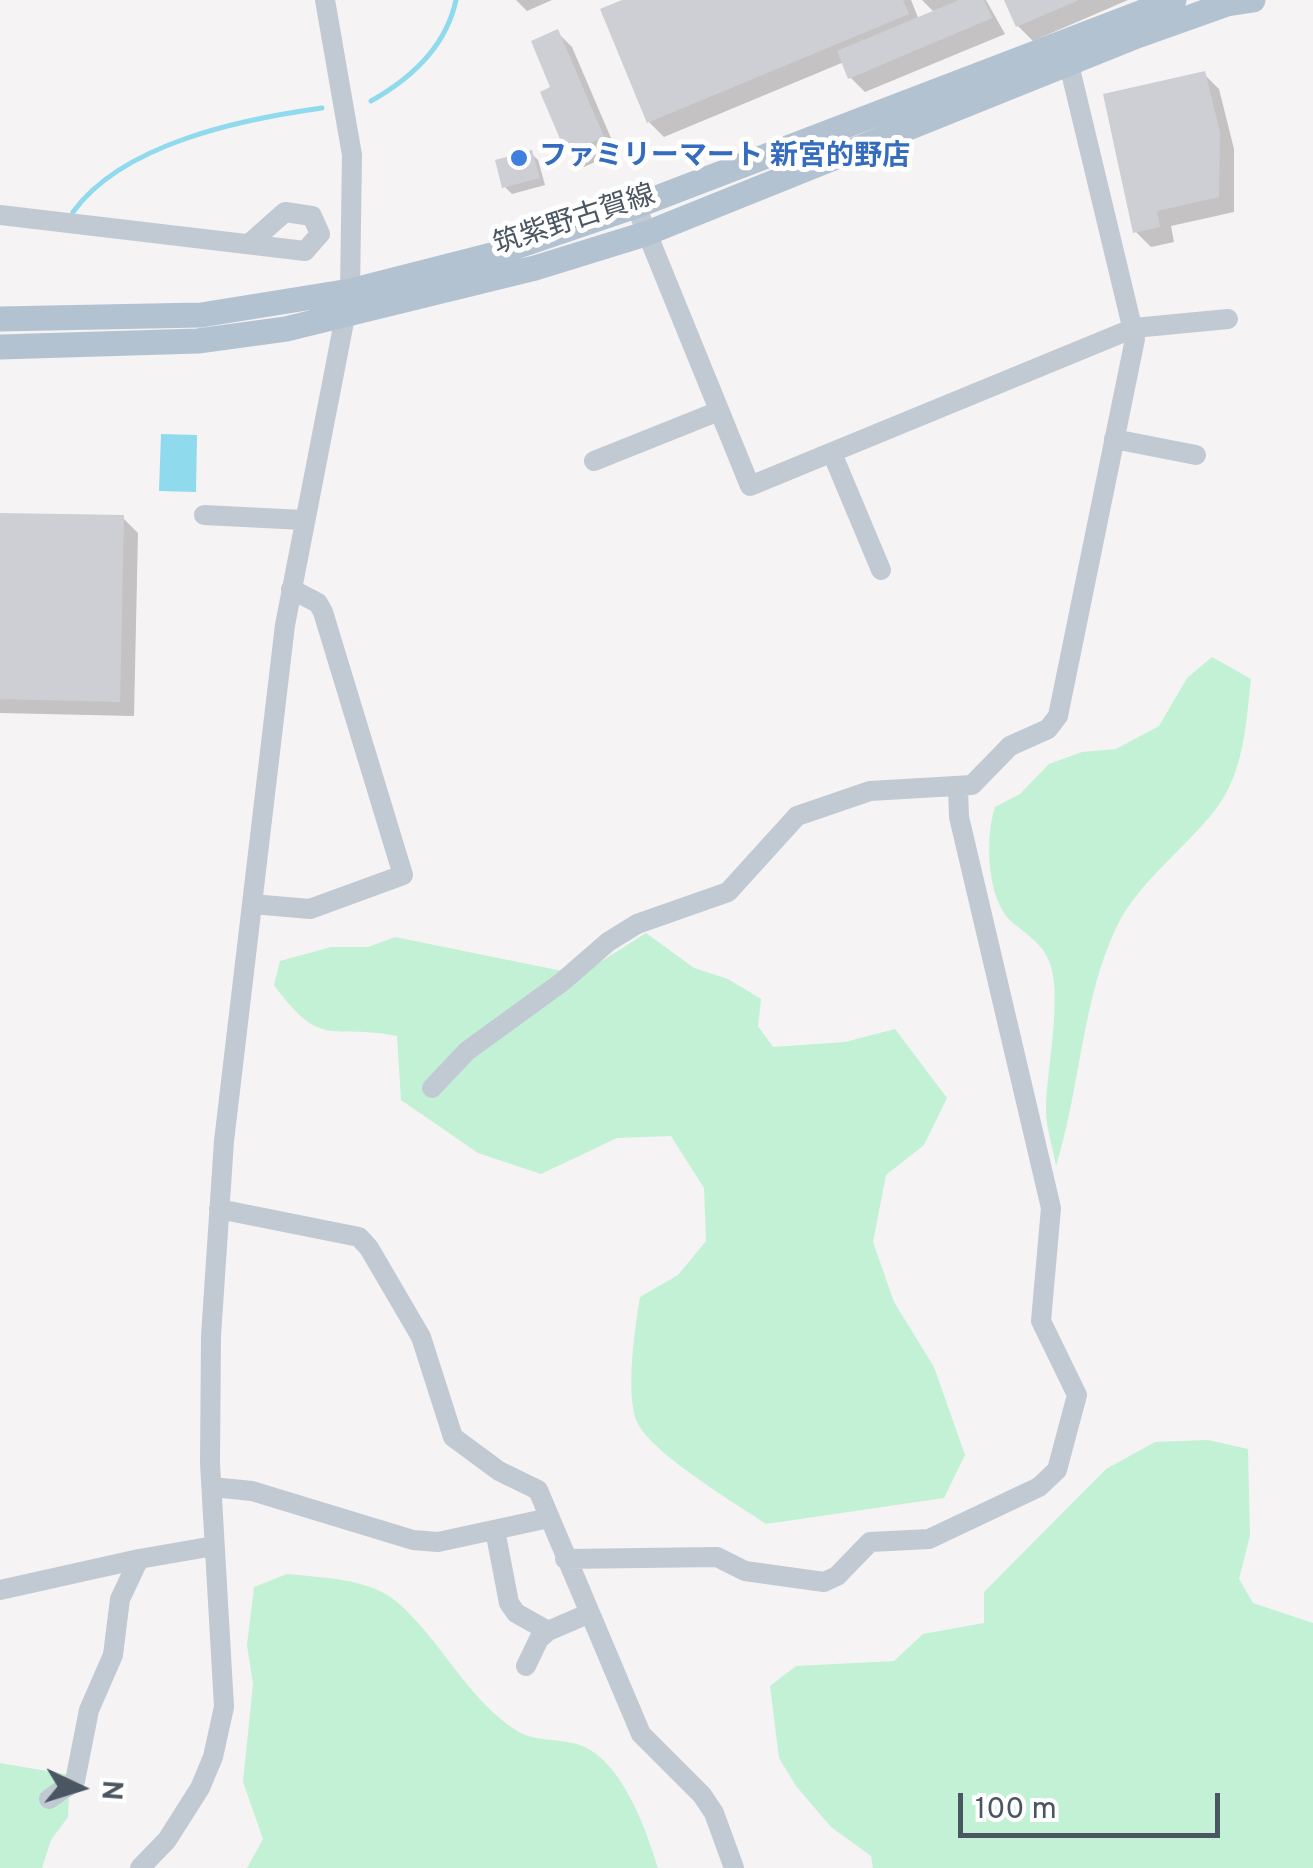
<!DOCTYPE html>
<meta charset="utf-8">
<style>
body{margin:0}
#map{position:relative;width:1313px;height:1868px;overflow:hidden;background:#f5f3f3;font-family:Overpass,sans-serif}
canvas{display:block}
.north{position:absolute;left:30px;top:1738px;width:100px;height:100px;-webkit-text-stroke:8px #fff;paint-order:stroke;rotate:94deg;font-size:28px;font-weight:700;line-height:40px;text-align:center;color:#4a5661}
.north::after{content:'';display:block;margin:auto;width:35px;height:45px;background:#4a5661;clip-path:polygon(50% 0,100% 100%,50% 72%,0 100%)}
.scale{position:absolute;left:958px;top:1793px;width:262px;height:45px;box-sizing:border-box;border:5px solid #4a5661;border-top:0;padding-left:12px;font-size:30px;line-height:35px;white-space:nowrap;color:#4a5661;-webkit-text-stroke:8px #fff;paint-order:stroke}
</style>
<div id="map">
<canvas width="1313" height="1868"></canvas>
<div class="north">N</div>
<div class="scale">100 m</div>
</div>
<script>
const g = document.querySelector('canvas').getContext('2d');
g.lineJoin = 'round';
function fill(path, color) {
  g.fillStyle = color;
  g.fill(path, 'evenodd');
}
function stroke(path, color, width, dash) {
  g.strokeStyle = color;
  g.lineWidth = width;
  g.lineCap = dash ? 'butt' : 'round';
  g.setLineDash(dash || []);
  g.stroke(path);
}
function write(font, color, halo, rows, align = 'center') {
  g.font = font + ' Overpass,"Noto Sans JP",sans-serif';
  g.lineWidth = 10;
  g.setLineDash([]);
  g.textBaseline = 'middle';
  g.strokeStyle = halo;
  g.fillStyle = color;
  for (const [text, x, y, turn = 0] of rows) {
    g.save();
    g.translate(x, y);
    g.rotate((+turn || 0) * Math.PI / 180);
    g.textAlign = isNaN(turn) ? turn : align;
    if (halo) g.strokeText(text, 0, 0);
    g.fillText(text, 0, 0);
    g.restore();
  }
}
fill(new Path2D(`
 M1212,657L1251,679C1246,723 1244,774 1215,810C1184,850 1138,882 1116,928C1082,1000 1080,1089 1056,1166C1053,1147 1045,1125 1046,1106C1047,1068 1063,993 1049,961C1042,943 1026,934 1013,923C986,901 985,837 995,807L1020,794L1049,764L1082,752L1116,749L1159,726L1187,678Z
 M646,933L694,968L728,979L761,999L758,1026L773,1047L845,1042L895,1029L947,1098L924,1145L886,1175L873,1242L894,1302L934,1367L965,1455L944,1498L766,1524C735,1503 651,1453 637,1422C625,1395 635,1326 640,1297L678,1275L706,1241L704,1188L671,1136L617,1138L541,1174L478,1153L401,1100L397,1036C331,1023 322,1051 274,985L280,961L331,947H368L395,937L572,973L597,964Z
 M1208,1440L1248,1449L1250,1536L1239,1579L1253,1603L1313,1623V1868H873L871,1856L831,1827L796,1786L779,1758L770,1686L796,1666L894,1661L923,1634L984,1623V1592L1106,1469L1155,1442Z
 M287,1574C323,1578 369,1578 397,1602C441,1640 467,1699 517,1731C532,1741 559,1739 577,1744C621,1757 646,1829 658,1868H247L263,1839L243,1782L253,1684L247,1645L254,1587Z
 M0,1763L70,1775L68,1817L51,1840L42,1868H0Z`), '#c3f1d5');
fill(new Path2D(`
 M161,434L197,435L196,492L159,491Z`), '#90daee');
fill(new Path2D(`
 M516,0H552L527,11Z
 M629,0H911L919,20L935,13L922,0H986L1005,34L865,92L850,77L844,62L664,137L649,122Z
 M1007,0H1128L1033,41L1018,26Z
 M557,32L572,47L617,152L584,167L568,151L554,89Z
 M1204,74L1219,89L1234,149V212L1171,226L1174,242L1151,247L1136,232Z
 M531,153L538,160L545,185L512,194L505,187Z
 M0,516L123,518L138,533L134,716L0,713Z`), '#0003');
stroke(new Path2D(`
 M371,101C412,78 446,47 456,0
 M73,212C123,143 243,119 322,108`), '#90daee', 5);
fill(new Path2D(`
 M622,0H903L909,14L647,123L600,9Z
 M959,0H984L992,18L848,79L837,51Z
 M1004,0H1079L1016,27Z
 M558,29L604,137L566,153L540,92L550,87L531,41Z
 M1205,71L1220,132L1219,197L1157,211L1160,227L1133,233L1103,94Z
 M532,150L540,178L502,188L495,160Z
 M0,513L124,515L120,702L0,699Z`), '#cdcfd5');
stroke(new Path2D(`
 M636,206L750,486L1134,328L1228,319
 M0,215L305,251L320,234L312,216L285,212L250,243
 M1114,439L1196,455
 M832,453L881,570
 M594,461L719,411
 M204,515L303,520
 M252,904L310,909L403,875L323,612L318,603L291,589
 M432,1088L467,1051L562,982L608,942L637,924L728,892L797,816L870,791L972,785L1010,746L1048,729L1058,716L1135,339L1066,52
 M219,1209L359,1237L369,1248L421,1337L453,1437L499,1471L538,1490L641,1734L702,1795L714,1813L734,1868
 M212,1487L252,1491L413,1540L438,1542L549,1518
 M495,1530L509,1603L516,1613L548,1631L590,1613
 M565,1559L717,1557L745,1571L824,1582L837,1576L870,1542L929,1539L1039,1487L1057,1470L1077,1395L1041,1321L1051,1208L959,817L958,788
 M0,1590L139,1559
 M526,1666L539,1639L548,1631
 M49,1799L75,1781L89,1710L113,1655L120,1599L139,1559L214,1546
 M140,1868L167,1840L200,1788L213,1757L224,1707L210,1463L211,1336L224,1141L285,625L350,291L352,155L325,0`), '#c1cad2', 20);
stroke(new Path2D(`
 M0,319L201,315L350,291L495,254L636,206L1174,0
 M0,347L198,341L286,329L535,268L645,234L1137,36L1227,4L1253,0`), '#b3c2d1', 25);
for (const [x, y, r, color] of [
 [519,158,10,"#3f7fe0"]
]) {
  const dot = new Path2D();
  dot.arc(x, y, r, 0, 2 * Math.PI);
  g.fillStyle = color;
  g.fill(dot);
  stroke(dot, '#fff', 4);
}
write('bold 28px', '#366cbe', '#fff', [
 ["ファミリーマート 新宮的野店",539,158]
], 'left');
write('28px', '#4a5661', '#fff', [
 ["筑紫野古賀線",575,222,-18]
]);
</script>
